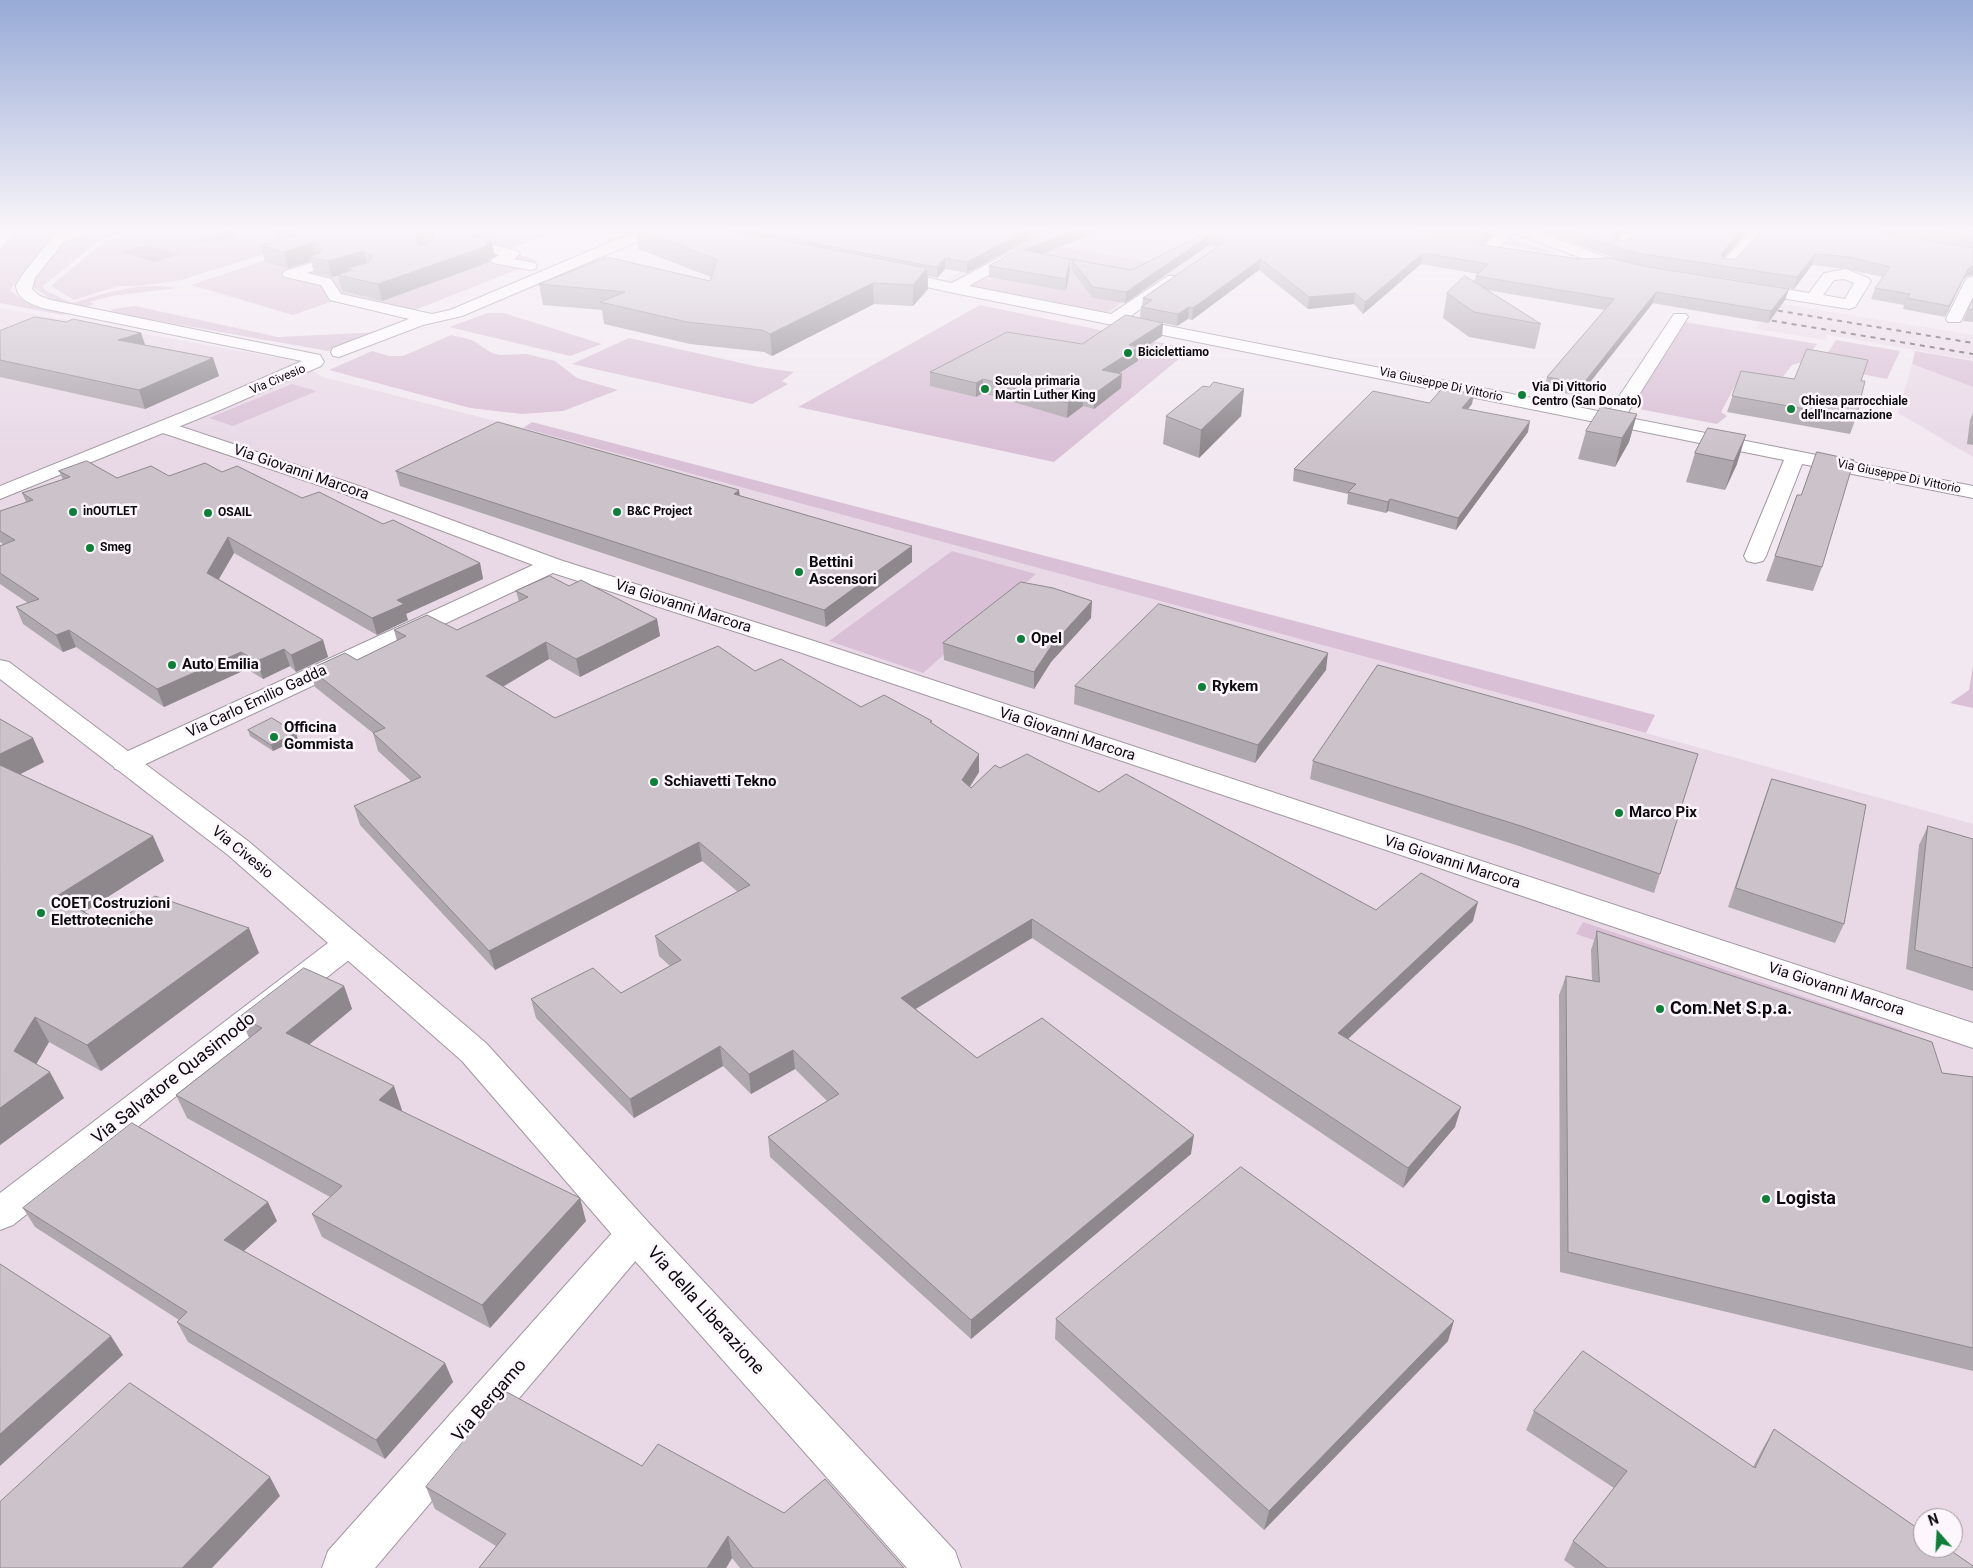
<!DOCTYPE html>
<style>
body{margin:0}
#map{position:relative;width:1973px;height:1568px;overflow:hidden;background:#f2e8f1;font-family:Roboto,sans-serif}
canvas{display:block}
.north{position:absolute;left:1913px;top:1508px;width:50px;height:50px;box-sizing:border-box;background:#fef6fd;border:1px solid #9e989d;border-radius:50%;rotate:341deg;font-size:14px;font-weight:700;line-height:20px;text-align:center;color:#0d0a0d}
.north::after{content:'';display:block;margin:auto;width:18px;height:22px;background:#0d8038;clip-path:polygon(50% 0,100% 100%,50% 72%,0 100%)}
</style>
<div id="map">
<canvas width="1973" height="1568"></canvas>
<div class="north">N</div>
</div>
<script>
const g = document.querySelector('canvas').getContext('2d');
g.lineJoin = 'round';
function fill(path, color) {
  g.fillStyle = color;
  g.fill(path, 'evenodd');
}
function stroke(path, color, width, dash) {
  g.strokeStyle = color;
  g.lineWidth = width;
  g.lineCap = dash ? 'butt' : 'round';
  g.setLineDash(dash || []);
  g.stroke(path);
}
function write(font, color, halo, rows, align = 'center') {
  g.font = font + ' Roboto,sans-serif';
  g.lineWidth = 5;
  g.setLineDash([]);
  g.textBaseline = 'middle';
  g.strokeStyle = halo;
  g.fillStyle = color;
  for (const [text, x, y, turn = 0] of rows) {
    g.save();
    g.translate(x, y);
    g.rotate((+turn || 0) * Math.PI / 180);
    g.textAlign = isNaN(turn) ? turn : align;
    if (halo) g.strokeText(text, 0, 0);
    g.fillText(text, 0, 0);
    g.restore();
  }
}
fill(new Path2D(`
 M1038,230H1333L1973,335V360L1828,335L1826,340L1756,329L1760,322L1245,234L1115,316L942,282Z
 M0,308L297,361L323,377L523,428L1646,733L1973,824V1568H0ZM1923,1518H1953V1548H1923Z
 M1912,364L1973,387V457L1898,413Z`), '#e9d9e7');
fill(new Path2D(`
 M15,230H57L10,290L27,303L69,313L62,315L0,303V248Z
 M94,230H136L97,242L43,286L45,290L72,303C106,293 141,281 177,288L112,296L90,302L95,304C77,313 45,299 32,285L33,281L63,243L72,237Z
 M145,230H342L181,280L140,286H119L74,300L51,286L103,242Z
 M354,230H561L506,250L539,261L400,316L336,300L293,315L191,285Z
 M1511,239L1561,255L1502,244Z
 M1053,246L1160,264L1151,281L1105,314L966,286L980,277L991,280Z
 M980,305L1191,349L1054,462L798,407Z
 M135,306L278,337L380,332L337,350L328,351L108,312L113,309Z
 M488,313H504L602,344L570,356L449,327Z
 M1685,322L1817,344L1805,361L1792,365L1772,391L1736,384L1721,412L1727,416L1717,424L1629,407Z
 M451,335L472,340L492,353L500,355L527,354L555,361L577,378L618,390L563,411L522,414L470,408L329,370L372,351L389,356H403Z
 M629,338L759,367L794,372L782,381L788,384L752,404L572,364Z
 M1836,340L1900,351L1887,379L1819,366Z
 M1915,351L1973,361V387L1912,364Z
 M292,384L317,391L233,426L209,418Z
 M532,422L1655,715L1646,733L523,428Z
 M952,551L1036,574L923,673L829,641Z
 M1973,666V708L1950,703L1969,690Z
 M1583,922L1902,1030L1901,1046L1576,934Z`), '#d9c0d6');
fill(new Path2D(`
 M228,230H236L233,240L191,242Z
 M146,245L180,254L155,262L121,252Z`), '#bd9cba');
const street = new Path2D(`
 M71,230H93L91,233L60,243L55,242L53,239L55,236Z
 M639,230L657,231L655,234L462,316L423,325L339,357L333,356L331,352L333,348L409,319L330,300L321,285L285,277L282,274L285,271L317,261L322,262L324,265L322,268L307,273L331,279L341,294L432,314L450,310Z
 M1051,230H1069L969,286L1111,314L1168,276H1178L1181,279L1178,282L1128,318L1608,413L1674,314H1686L1688,317L1625,417L1973,486V498L1802,464L1766,556L1763,561L1755,563L1747,561L1744,556L1784,460L954,293L886,278L883,275L886,272L891,270L952,283Z
 M1501,230H1533L1613,260L1615,263L1613,266H1580L1578,263L1584,259L1514,233L1498,248L1522,252L1524,255L1522,258L1517,259L1482,254L1480,251L1482,248Z
 M1628,230H1644L1624,249H1614L1612,246Z
 M1751,230H1766L1731,269H1721L1719,266L1721,263Z
 M457,236L518,251L520,254L514,259L535,263L537,266L535,269L530,270L493,263L491,260L499,255L452,243L450,240L452,237Z
 M1846,269L1868,278L1871,281L1855,307L1849,309L1750,293L1745,291L1742,288L1745,285L1750,283L1809,293L1824,273ZM1844,279L1854,283L1845,299L1823,295L1834,280Z
 M1973,276V297L1962,319L1960,322H1948L1946,319L1965,281L1968,278Z
 M164,421L356,485L560,560L814,641L1973,1023V1048L796,651L553,573L135,769L125,771L115,769L112,763L115,757L533,565L342,493L157,431L155,427L157,423Z
 M348,933L359,936L364,944L359,952L13,1225L0,1230V1193L337,936Z
 M635,1218L649,1223L654,1234L649,1245L375,1568H322L328,1551L621,1223Z`);
const secondary = new Path2D(`
 M58,230H73L35,278L32,289L40,296L51,300L310,353L320,355L324,362L321,366L220,410L0,499V486L208,402L302,361L47,309C35,306 16,300 16,285L23,274Z
 M0,660L9,662L248,841L486,1043L649,1223L955,1551L961,1568H907L621,1245L462,1061L228,855L0,679Z`);
const highway = new Path2D(`
 M0,230H8L5,234L0,235Z`);
stroke(street, '#a198a0', 2);
stroke(secondary, '#a198a0', 2);
stroke(highway, '#a198a0', 2);
fill(street, '#fff');
fill(secondary, '#fff');
fill(highway, '#fff');
stroke(new Path2D(`
 M1768,309L1973,343
 M1762,319L1973,354`), '#554f54', 2, [5, 5]);
fill(new Path2D(`
 M273,230H451L491,240L495,256L490,259V262L382,301L342,291L338,276L332,277L314,273L311,261L288,268L265,262L261,246L276,241Z
 M636,230H1046L967,273L945,269L937,278L928,276V289L913,306L874,304L772,356L764,352L690,344L604,324L602,310L543,305L539,284L710,281L711,277L638,249Z
 M1053,230H1103L1042,253L1070,270L1066,291L989,277V266Z
 M1212,230L1489,246L1580,259L1614,258L1539,230H1625L1616,240H1628L1638,230H1748L1723,259H1736L1762,230L1973,248V275L1967,276L1963,280L1945,317L1903,309L1904,305L1871,299L1875,288L1883,277L1846,269L1812,265L1794,289L1640,265L1789,289L1785,300L1768,323L1653,303L1579,396L1544,389L1547,377L1605,310L1487,290L1541,324L1535,349L1469,337L1443,318L1447,293L1474,282L1476,276L1478,274L1421,264L1363,314L1354,304L1308,309L1259,270L1192,320L1188,319L1177,326L1163,323L1162,336L1138,352V361L1118,374L1121,388L1094,409L1083,406L1067,418L983,393L976,397L930,386V372L1082,344L1140,318L1141,307L1142,306L1143,298L1219,246L1209,245L1125,303L1093,298L1071,270V259L1131,270Z
 M1406,230H1498L1483,244Z
 M1868,230H1973V248Z
 M1973,299V322L1963,321L1968,309Z
 M0,331L141,333L145,345L213,358L219,376L145,409L0,377Z
 M1741,371L1794,379L1856,418L1850,434L1727,412Z
 M1209,387L1244,389L1241,416L1199,458L1163,444L1166,416Z
 M1429,403L1472,404L1468,409L1528,432L1456,530L1388,511L1386,513L1347,504L1348,494L1293,481L1294,469Z
 M1973,413V445L1967,444L1970,420Z
 M1637,414L1629,442L1615,467L1578,459L1586,431Z
 M1708,428L1737,464L1725,490L1686,482L1695,453Z
 M59,471L117,478L169,476L222,472L302,498L383,524L480,563L483,579L406,614L408,620L377,635L234,553L219,579L323,640L328,657L296,672L290,666L263,679L247,669L164,707L76,647L63,652L23,624L16,607L28,603L0,584V546L3,544L0,542V511L26,502L22,493L63,480Z
 M396,471L739,495L912,562L826,627L400,486Z
 M1797,495L1822,567L1813,591L1766,581Z
 M569,586L657,619L660,636L580,677L549,659L503,687L555,718L755,671L861,707L932,724L979,772L970,787L971,788L1000,768L1099,792L1376,910L1473,921L1348,1039L1455,1127L1403,1188L1032,938L916,1009L977,1058L1191,1154L971,1339L770,1157L768,1137L827,1101L795,1069L751,1094L723,1066L634,1118L536,1018L531,999L621,993L670,966L659,956L655,936L738,892L702,861L495,970L360,825L354,806L411,781L378,751L373,733L315,687L310,669L357,660L397,641L394,630H457L519,602L516,591Z
 M1091,618L1051,662L1034,689L944,660L943,643Z
 M1378,665L1660,874L1654,893L1516,845L1310,779L1313,761Z
 M1326,670L1255,763L1074,704L1075,686Z
 M0,719L44,762L20,774L153,836L164,861L84,912L109,927L259,953L101,1071L49,1042L36,1064L64,1098L0,1145Z
 M248,730L298,739L273,751L250,736Z
 M1772,779L1844,924L1835,943L1728,907L1765,797Z
 M1928,826L1973,839V991L1906,969L1919,845Z
 M1597,931L1942,1073L1973,1077V1371L1560,1272L1559,995L1566,976L1592,980L1591,950Z
 M344,986L352,1009L309,1045L402,1110L401,1111L586,1221L490,1328L322,1237L312,1214L330,1197L187,1118L176,1095L249,1038L240,1017Z
 M23,1208L277,1221L243,1251L445,1363L453,1382L385,1459L188,1342L177,1322L179,1320L35,1227Z
 M1056,1319L1448,1341L1264,1530L1055,1339Z
 M1534,1411L1753,1467L1763,1448L1774,1429L1973,1568H1575L1564,1560L1573,1541L1614,1488L1526,1430Z
 M642,1466L784,1513L904,1568H740L732,1558L726,1568H479L496,1546L435,1509L426,1487Z`), '#afa7ae');
fill(new Path2D(`
 M1026,230H1046L967,273V262Z
 M1075,230H1103L1023,261V250Z
 M1489,230H1498L1483,244L1486,233Z
 M1617,230H1625L1610,246L1613,235Z
 M1742,230H1748L1717,265L1721,254Z
 M420,233L424,248L419,254L415,238Z
 M1210,235L1209,245L1125,303L1126,292Z
 M491,240L495,256L490,259V262L382,301L378,284L486,244Z
 M312,243L316,258L309,257L311,261L288,268L284,252Z
 M364,251L368,267L352,270L348,268L349,272L332,277L328,261Z
 M1423,253L1421,264L1363,314L1365,302Z
 M1815,254L1812,265L1794,289L1797,277Z
 M945,258V269L937,278V267Z
 M1070,259V270L1066,291V279Z
 M1261,259L1259,270L1192,320L1193,308Z
 M1972,265H1973V275L1967,276L1963,280L1945,317L1949,306L1968,269Z
 M927,268L928,289L913,306V285Z
 M873,283L874,304L772,356L770,334Z
 M1789,289L1785,300L1768,323L1771,311Z
 M1656,292L1653,303L1579,396L1583,384Z
 M1355,293L1354,304L1308,309L1309,297Z
 M1189,307L1188,319L1177,326L1178,314Z
 M1163,323L1162,336L1138,352V361L1102,384V370L1129,345Z
 M141,333L147,351L118,340Z
 M213,358L219,376L145,409L139,390Z
 M1122,374L1121,388L1094,409V394Z
 M983,379V393L976,397V383Z
 M1244,389L1241,416L1199,458L1201,430Z
 M1083,392V406L1067,418L1068,403Z
 M1474,394L1472,404L1460,419L1462,408Z
 M1637,414L1629,442L1615,467L1622,438Z
 M1530,421L1528,432L1456,530L1458,518Z
 M1746,435L1737,464L1725,490L1734,461Z
 M739,490L741,506L734,494Z
 M1390,499L1388,511L1386,513L1388,502Z
 M228,537L234,553L213,589L207,573Z
 M912,546V562L826,627L824,610Z
 M480,563L483,579L406,614L408,620L377,635L372,618L397,600Z
 M1092,601L1091,618L1051,662L1034,689V672L1052,645Z
 M657,619L660,636L580,677L576,659Z
 M69,630L76,647L63,652L56,635Z
 M323,640L328,657L296,672L291,655Z
 M546,642L549,659L490,694L486,676Z
 M284,649L290,666L263,679L257,661Z
 M241,652L247,669L164,707L157,689Z
 M1328,653L1326,670L1255,763L1258,745Z
 M296,733L298,739L273,751L271,745Z
 M33,738L44,762L1,784L0,782V754Z
 M979,754V772L962,798V780Z
 M153,836L164,861L70,921L57,896Z
 M699,842L702,861L495,970L489,951Z
 M1478,902L1473,921L1334,1052L1338,1033Z
 M1032,919V938L902,1017L901,998Z
 M249,928L259,953L101,1071L87,1045Z
 M344,986L352,1009L295,1056L286,1033Z
 M35,1017L49,1042L29,1077L14,1051Z
 M720,1046L723,1066L634,1118L630,1099Z
 M793,1050L795,1069L751,1094L749,1074Z
 M50,1072L64,1098L0,1145V1108Z
 M394,1086L402,1110L387,1123L379,1100Z
 M1461,1107L1455,1127L1403,1188L1408,1168Z
 M1194,1135L1191,1154L971,1339V1320Z
 M580,1198L586,1221L490,1328L482,1305Z
 M268,1202L277,1221L234,1260L224,1240Z
 M1454,1321L1448,1341L1264,1530L1269,1511Z
 M111,1336L123,1355L0,1466V1434Z
 M445,1363L453,1382L385,1459L376,1440Z
 M270,1477L280,1496L212,1568H182Z
 M728,1536L732,1558L726,1568H707Z`), '#8e888d');
const building = new Path2D(`
 M286,230H451L491,240L486,244L487,246L378,284L337,275L352,270L348,268L369,262L372,257L364,251L328,261L309,257L319,253L321,248L318,244L312,243L284,252L261,246L299,234ZM420,233H431L434,238L425,245L418,244L415,238Z
 M639,230H726L782,240L927,268L913,285L873,283L770,334L762,330L687,322L600,302L625,292L539,284L607,257L710,281L717,260Z
 M747,230H1026L967,262L945,258L937,267Z
 M1053,230H1075L1023,250L1070,259L1066,279L989,266Z
 M1212,230H1397L1489,246L1580,259L1611,258L1642,266L1789,289L1771,311L1656,292L1583,384L1547,377L1614,299L1476,276L1488,264L1423,253L1365,302L1355,293L1309,297L1261,259L1193,308L1189,307L1178,314L1141,307L1152,300L1143,298L1222,244L1225,240L1223,235H1210L1126,292L1093,287L1071,259L1131,270Z
 M1469,230H1489L1486,233Z
 M1570,230H1617L1613,235L1617,240H1628L1638,230H1742L1721,254L1723,259H1736L1762,230H1862L1973,248V265L1968,269L1949,306L1907,298L1910,294L1875,288L1890,267L1850,257L1815,254L1797,277L1643,254L1616,247Z
 M1936,230H1973V237Z
 M1465,276L1541,324L1474,312L1447,293Z
 M1973,299V310L1968,309Z
 M1126,315L1163,323L1129,345L1139,347L1102,370L1122,374L1094,394L1083,392L1068,403L983,379L976,383L930,372L1007,332L1082,344Z
 M35,317L66,322L73,319L141,333L118,340L213,358L139,390L0,360V331Z
 M1807,349L1868,360L1861,381H1865L1856,418L1732,396L1741,371L1794,379Z
 M1214,382L1244,389L1201,430L1166,416L1203,386L1209,387Z
 M1443,388L1474,394L1462,408L1530,421L1458,518L1390,499L1388,502L1348,492L1356,484L1294,469L1373,391L1429,403Z
 M1601,407L1637,414L1622,438L1586,431Z
 M498,422L739,490L734,494L912,546L824,610L396,471Z
 M1708,428L1746,435L1734,461L1695,453Z
 M1817,452L1854,460L1822,567L1775,556L1797,495H1801Z
 M87,461L117,478L151,466L169,476L205,463L222,472L237,466L302,498L319,492L383,524L393,520L480,563L397,600L404,604L372,618L228,537L207,573L323,640L291,655L284,649L257,661L241,652L157,689L69,630L56,635L16,607L39,599L0,573V546L15,540L0,531V511L33,500L22,493L70,477L59,471Z
 M550,576L569,586L581,580L657,619L576,659L546,642L486,676L555,718L718,646L755,671L781,659L861,707L884,695L932,721L930,722L979,754L962,780L971,788L995,765L1000,768L1027,754L1099,792L1126,774L1376,910L1421,873L1478,902L1338,1033L1461,1107L1408,1168L1032,919L901,998L977,1058L1042,1018L1194,1135L971,1320L768,1137L839,1094L793,1050L749,1074L720,1046L630,1099L531,999L593,968L621,993L681,960L655,936L750,885L699,842L489,951L354,806L421,777L373,733L385,728L310,669L345,653L357,660L406,636L394,630L427,615L457,630L528,597L516,591Z
 M1021,582L1053,588L1092,601L1052,645L1034,672L943,643Z
 M1159,604L1328,653L1258,745L1075,686Z
 M1378,665L1698,754L1660,874L1521,826L1313,761Z
 M272,718L296,733L271,745L248,730Z
 M0,719L33,738L0,754Z
 M0,765L153,836L57,896L109,927L155,896L249,928L87,1045L35,1017L14,1051L50,1072L0,1108Z
 M1772,779L1866,805L1844,924L1736,888Z
 M1928,826L1973,839V968L1915,950Z
 M1597,931L1932,1042L1942,1073L1973,1077V1348L1568,1252L1566,976L1599,982Z
 M304,968L344,986L286,1033L394,1086L379,1100L580,1198L482,1305L312,1214L342,1186L176,1095L262,1028L240,1017Z
 M132,1123L268,1202L224,1240L445,1363L376,1440L177,1322L187,1312L23,1208Z
 M1241,1167L1454,1321L1269,1511L1056,1319Z
 M0,1264L111,1336L0,1434Z
 M1583,1351L1755,1468L1774,1429L1923,1532V1548H1947L1973,1566V1568H1607L1573,1541L1627,1471L1534,1411Z
 M130,1383L270,1477L182,1568H0V1502Z
 M505,1391L642,1466L658,1444L784,1513L825,1479L904,1568H753L728,1536L707,1568H479L506,1534L426,1487Z`);
fill(building, '#cbc2ca');
stroke(building, '#8e888d', 1);
const sky = g.createLinearGradient(0, 0, 0, 450);
sky.addColorStop(0, '#97aad6');
sky.addColorStop(0.51, '#f9f5f9');
sky.addColorStop(1, '#f9f5f900');
g.fillStyle = sky;
g.fillRect(0, 0, 1973, 450);
for (const [x, y, r, color] of [
 [1128,353,5,"#0d8038"],
 [985,389,5,"#0d8038"],
 [1522,395,5,"#0d8038"],
 [1791,409,5,"#0d8038"],
 [73,512,5,"#0d8038"],
 [617,512,5,"#0d8038"],
 [208,513,5,"#0d8038"],
 [90,548,5,"#0d8038"],
 [799,572,5,"#0d8038"],
 [1021,639,5,"#0d8038"],
 [172,665,5,"#0d8038"],
 [1202,687,5,"#0d8038"],
 [274,737,5,"#0d8038"],
 [654,782,5,"#0d8038"],
 [1619,813,5,"#0d8038"],
 [41,913,5,"#0d8038"],
 [1660,1009,5,"#0d8038"],
 [1766,1199,5,"#0d8038"]
]) {
  const dot = new Path2D();
  dot.arc(x, y, r, 0, 2 * Math.PI);
  g.fillStyle = color;
  g.fill(dot);
  stroke(dot, '#fef6fd', 2);
}
write('bold 12px', '#0d0a0d', '#fef6fd', [
 ["Biciclettiamo",1138,353],
 ["Scuola primaria",995,382],
 ["Martin Luther King",995,396],
 ["Via Di Vittorio",1532,388],
 ["Centro (San Donato)",1532,402],
 ["Chiesa parrocchiale",1801,402],
 ["dell'Incarnazione",1801,416],
 ["inOUTLET",83,512],
 ["B&C Project",627,512],
 ["OSAIL",218,513],
 ["Smeg",100,548]
], 'left');
write('12px', '#0d0a0d', '#fef6fd', [
 ["Via Civesio",278,380,-23],
 ["Via Giuseppe Di Vittorio",1441,385,12],
 ["Via Giuseppe Di Vittorio",1899,477,12]
]);
write('15px', '#0d0a0d', '#fef6fd', [
 ["Via Giovanni Marcora",301,473,19],
 ["Via Giovanni Marcora",683,607,18],
 ["Via Carlo Emilio Gadda",257,702,-25],
 ["Via Giovanni Marcora",1067,735,18],
 ["Via Civesio",242,853,39],
 ["Via Giovanni Marcora",1452,863,18],
 ["Via Giovanni Marcora",1836,990,18]
]);
write('bold 15px', '#0d0a0d', '#fef6fd', [
 ["Bettini",809,563],
 ["Ascensori",809,580],
 ["Opel",1031,639],
 ["Auto Emilia",182,665],
 ["Rykem",1212,687],
 ["Officina",284,728],
 ["Gommista",284,745],
 ["Schiavetti Tekno",664,782],
 ["Marco Pix",1629,813],
 ["COET Costruzioni",51,904],
 ["Elettrotecniche",51,921]
], 'left');
write('bold 18px', '#0d0a0d', '#fef6fd', [
 ["Com.Net S.p.a.",1670,1009],
 ["Logista",1776,1199]
], 'left');
write('18px', '#0d0a0d', '#fef6fd', [
 ["Via Salvatore Quasimodo",174,1079,-38],
 ["Via della Liberazione",705,1311,48],
 ["Via Bergamo",490,1401,-49]
]);
</script>
